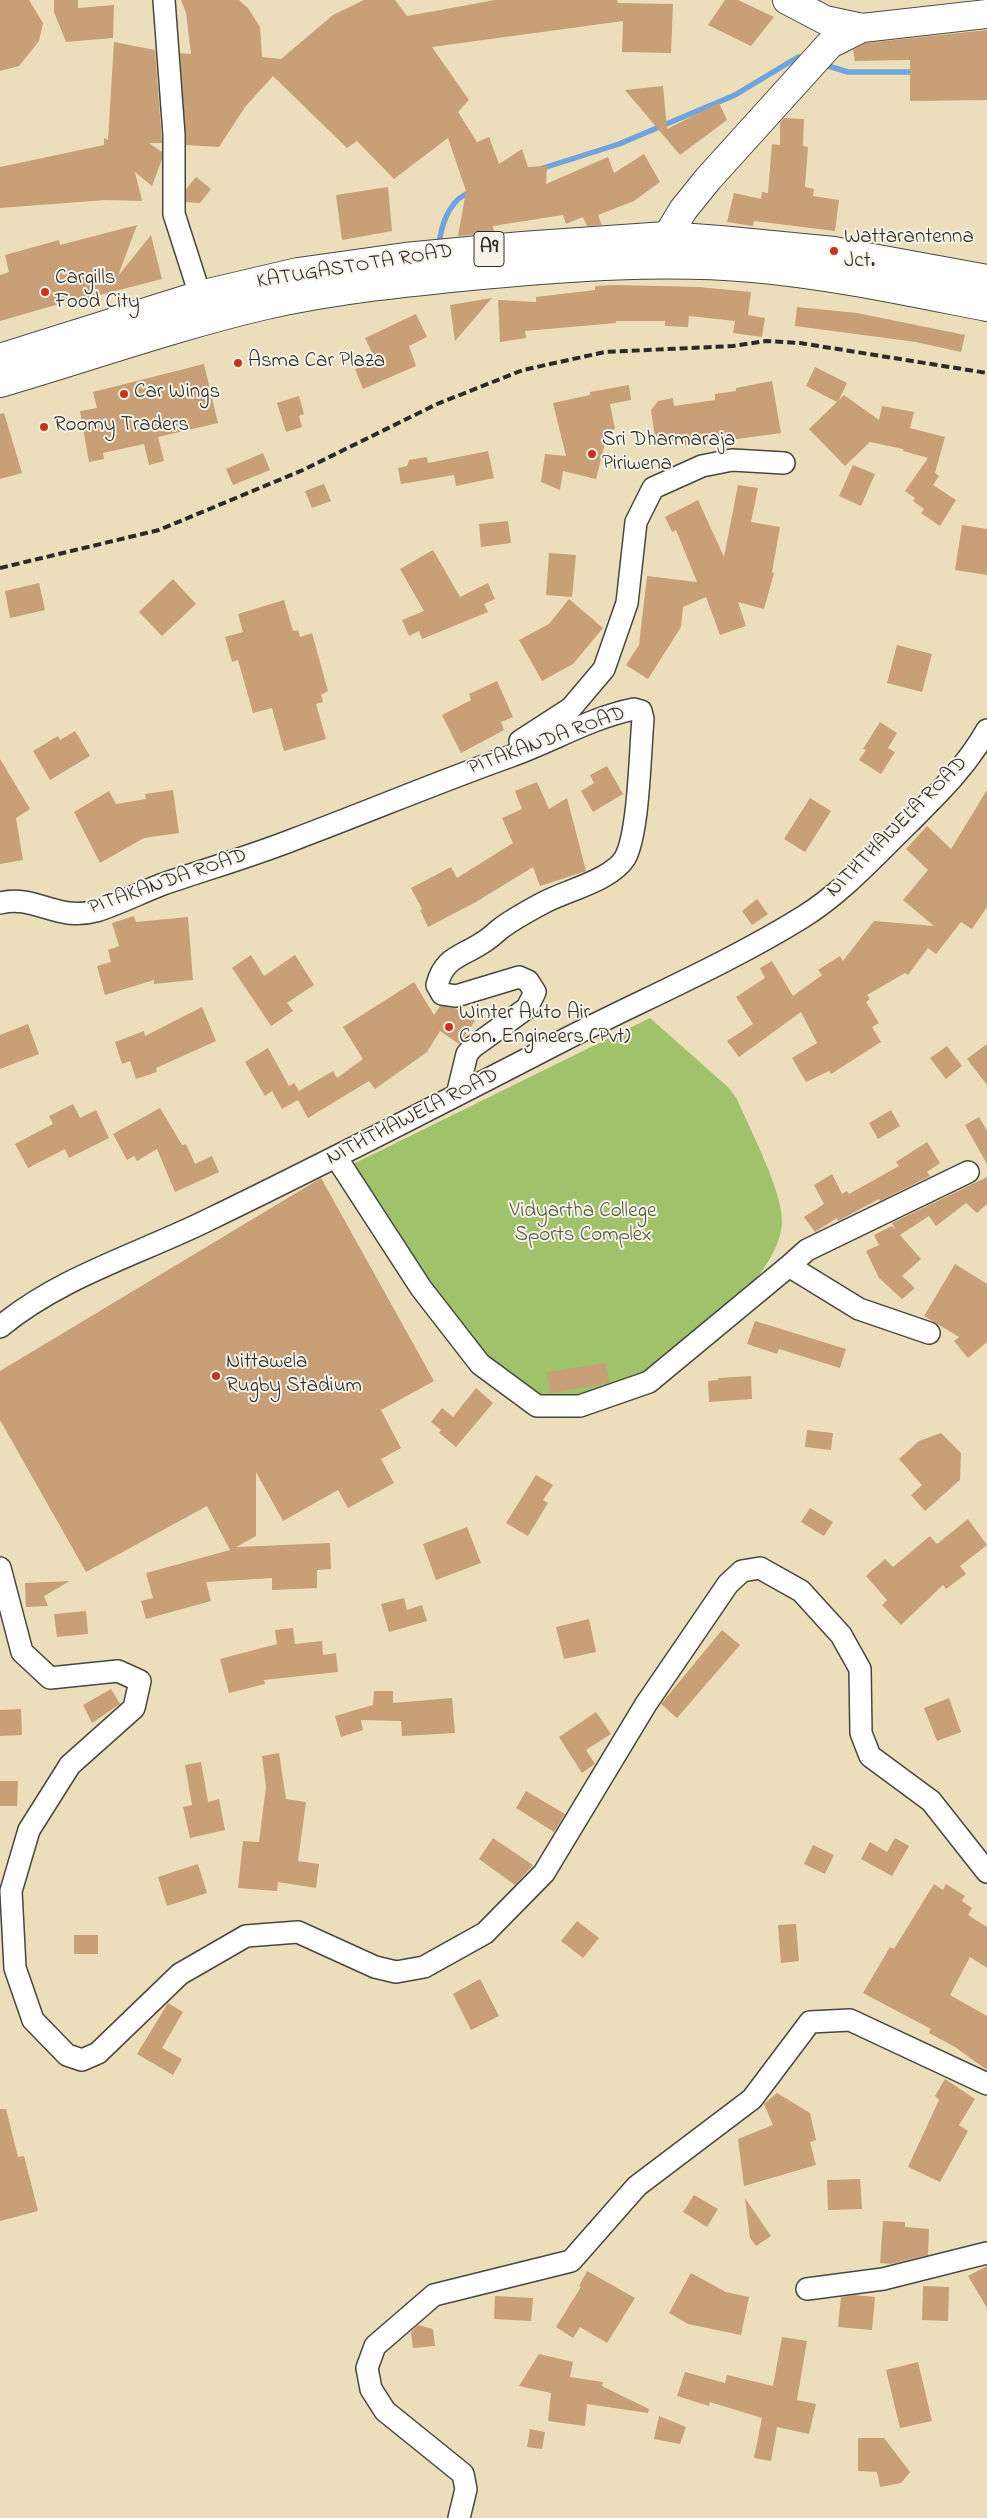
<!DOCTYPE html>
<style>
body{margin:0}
canvas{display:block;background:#eddebb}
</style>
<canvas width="987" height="2518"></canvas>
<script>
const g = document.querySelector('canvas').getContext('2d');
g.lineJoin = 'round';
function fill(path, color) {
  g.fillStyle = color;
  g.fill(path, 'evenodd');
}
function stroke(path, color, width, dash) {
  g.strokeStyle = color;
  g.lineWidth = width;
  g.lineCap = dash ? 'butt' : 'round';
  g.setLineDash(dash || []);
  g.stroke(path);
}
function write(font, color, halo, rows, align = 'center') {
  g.font = font + ' "Indie Flower",sans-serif';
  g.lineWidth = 4;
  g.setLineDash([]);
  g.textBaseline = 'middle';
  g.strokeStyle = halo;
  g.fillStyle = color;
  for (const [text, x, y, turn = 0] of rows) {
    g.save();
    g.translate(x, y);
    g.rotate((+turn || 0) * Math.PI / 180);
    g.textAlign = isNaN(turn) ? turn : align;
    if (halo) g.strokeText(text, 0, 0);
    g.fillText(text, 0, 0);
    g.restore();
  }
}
fill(new Path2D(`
 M650,1018L729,1088L737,1099C750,1130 783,1191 782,1223C779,1280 675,1363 625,1384C597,1396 566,1397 536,1399L471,1346L351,1165Z`), '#a0c26b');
stroke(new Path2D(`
 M822,64L848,72H916
 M540,169L619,144L735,95L798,57L806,59
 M440,238C443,219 452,198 471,192`), '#70a4dc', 5.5);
fill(new Path2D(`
 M0,0H29L43,23L39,41L19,66L0,71Z
 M54,0H78V8L114,5L113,38L66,42L54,12Z
 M181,0H239L248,8L260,27L262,57L281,59L333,15L364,0H395L407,16L495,0H617L618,3L673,4L671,53L622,52L623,21L432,47L469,100L458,112L477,142L489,137L499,164L522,149L528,167L547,166L546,184L608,157L614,173L644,154L660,182L634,201L598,215L602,225L587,226L583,217L566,224L563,215L493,226L494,233L458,236L466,191L448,138L394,179L357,141L347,148L273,76L245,107L219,147L186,145L180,53L191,54L186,13Z
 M725,0H738L774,17L751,46L708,25Z
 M987,30V100L910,101V60L855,61L853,50L866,43Z
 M114,42L155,50L162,143H149L162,152V159L152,186L135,172L142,201L106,200L0,208V167L104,145V138L108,140Z
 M663,86L667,129L719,103L727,120L680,155L625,90Z
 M784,118L804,119L803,146L808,147L805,187L814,189L813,196L839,200L835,231L754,221L753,226L727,222L734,193L761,199L762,192L768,193L772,144L780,145V123Z
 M196,177L211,189L200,203L186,202V189Z
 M388,187L392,231L342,240L336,195Z
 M137,225L118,276L151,235L162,279L88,298L87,296L0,321V275L9,272L5,255L59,240L60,245Z
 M616,285L699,287L751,292L748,315L765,318L762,337L733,333L735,321L689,316L688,327L665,326V321H616V323L525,331L526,338L500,342L498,300L536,302V297L595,290V286Z
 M492,298L455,341L450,305Z
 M797,307L857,313L965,335L961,352L916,342L795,326Z
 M416,314L427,337L409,346L416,366L363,389L355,369L377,363L365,338Z
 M204,364L218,423L158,437L164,461L149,465L144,444L103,453L104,459L89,462L80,411L97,408L93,392Z
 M815,367L847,383L839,400L844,395L879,420L882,406L914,412L910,428L945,437L935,473L939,476L933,485L956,500L940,526L921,513L924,509L913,501L915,498L905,491L928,458L903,451V449L870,442L845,466L809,429L837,402L806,386Z
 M772,381L781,433L685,446L684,439L656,445L651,410L658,401L673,398L674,406L715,400V394L736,391V388Z
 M629,385L631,400L610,404L615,429L608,431L596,479L563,471L560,490L541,482L545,454L566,456L553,403L590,395V392Z
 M299,396L304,414L299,416L302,427L286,432L277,403Z
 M4,413L22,473L0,479V414Z
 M488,451L494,478L456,486L454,475L401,484L398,468L407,466L409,460L427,457L428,463Z
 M263,453L270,470L233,485L226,469Z
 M853,465L875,474L861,506L839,496Z
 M324,484L331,501L312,508L305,491Z
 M738,485L758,488L751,522L780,527L772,572L774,573L764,609L738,602L746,626L720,635L706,597L683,607L681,627L648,679L626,665L639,645L647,576L697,582L676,530L672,532L665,517L698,500L724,557Z
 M508,521L511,543L481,547L479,524Z
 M962,525L987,529V575L955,570Z
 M433,550L460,597L488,583L495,599L484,604L488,612L422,639L419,631L409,636L402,620L424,611L400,569Z
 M549,553L576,555L572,597L546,595Z
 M173,579L196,604L162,636L139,612Z
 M39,583L45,610L10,618L5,591Z
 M569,599L603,628L573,664L542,681L519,640L549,624Z
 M284,600L293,631L298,630L300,637L312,633L328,691L321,695L323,702L316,704L326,739L284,751L272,708L253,713L238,660L232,662L225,637L243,632L238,614Z
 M897,645L932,654L922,692L887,683Z
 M497,681L513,717L501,722L504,730L461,753L442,715L471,700L469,694Z
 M880,722L897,733L888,748L895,752L881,774L859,760L866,750L863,749Z
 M75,731L90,756L50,780L33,751L58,736L60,740Z
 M0,759L30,809L16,818L23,860L0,864Z
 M607,766L623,794L593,812L581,791L594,783L590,775Z
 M537,782L549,809L567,798L586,871L540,886L533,867L476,902L428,927L420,910L422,909L411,888L451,867L457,878L513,843L502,818L522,809L515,791Z
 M173,790L179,833L144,838L100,863L74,812L109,791L116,804L146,799L145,794Z
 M987,790V907L972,929L961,922L936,954L928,948L908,975L905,973L867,995L870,999L866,1002L879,1023L872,1027L881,1042L831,1074L829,1071L806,1082L792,1058L817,1043L801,1012L739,1057L727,1041L753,1024L736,997L765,978L760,968L772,961L793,996L822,975L818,970L840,956L843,961L874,921L934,926L903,900L928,870L906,849L927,826L951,849Z
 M810,798L831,811L805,852L784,839Z
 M757,899L768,914L752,925L742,911Z
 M134,916L136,922L188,917L193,980L154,984V980L105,995L97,966L111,962L108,950L119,946L112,923Z
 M251,955L264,976L295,955L314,985L287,1003L293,1011L271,1026L232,968Z
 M414,982L434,1015L440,1006L455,1008L475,1021L459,1044L440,1031L427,1052L375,1089L369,1081L308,1118L298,1100L282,1109L272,1091L265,1096L245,1062L268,1048L289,1086L294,1083L299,1091L333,1071L337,1078L363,1059L343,1027Z
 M202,1007L216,1041L156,1068L157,1072L136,1079L130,1061L122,1064L115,1042L144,1031L145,1036Z
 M28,1024L39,1054L0,1069V1035Z
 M987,1044V1085L967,1059Z
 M947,1046L962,1066L946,1079L930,1058Z
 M73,1104L80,1118L96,1110L109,1138L69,1158L65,1149L28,1168L15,1144L53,1124L49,1116Z
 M160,1108L182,1145L186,1144L195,1164L212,1156L219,1172L175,1192L157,1149L137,1161L134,1156L127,1160L113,1134Z
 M891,1110L900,1126L878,1139L869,1123Z
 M979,1117L987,1131V1164L965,1125Z
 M927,1142L940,1163L927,1172L930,1176L880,1201L879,1199L838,1221L837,1218L815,1232L804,1217L824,1204L814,1185L832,1174L842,1194L847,1191L849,1194L899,1166L896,1162Z
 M987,1177V1204L977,1213L966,1203L936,1226L929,1216L900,1235L921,1259L902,1276L915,1288L902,1299L879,1278L866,1251L879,1245L874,1235L892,1226L896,1230L892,1223Z
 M321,1178L434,1381L381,1410L401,1448L381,1459L394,1483L348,1508L338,1490L283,1521L256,1472V1536L236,1547L330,1543L331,1569L317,1570V1588L272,1590V1578L206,1582L211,1601L146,1619L141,1601L153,1598L146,1573L230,1550L207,1506L86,1572L0,1420V1371Z
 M955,1264L987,1284V1342L968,1358L954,1341L959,1337L924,1316Z
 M755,1321L846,1349L840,1368L779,1349L777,1354L747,1344Z
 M606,1363L609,1383L550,1393L547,1372Z
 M751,1376L752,1399L709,1402L708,1381L718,1380V1378Z
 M476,1388L493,1403L456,1447L439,1433L441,1430L431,1422L442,1408L453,1417Z
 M807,1430L833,1433L831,1450L805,1447Z
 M941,1433L961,1453L960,1480L925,1511L911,1495L922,1485L899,1459L919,1441Z
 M536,1475L553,1485L543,1500L548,1503L528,1536L506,1523Z
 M810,1508L833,1522L824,1536L801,1522Z
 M968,1519L987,1545L960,1566L966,1574L946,1589L943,1585L901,1625L882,1605L887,1600L866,1576L885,1559L893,1567L930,1536L937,1544Z
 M467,1527L481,1563L436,1580L423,1544Z
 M70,1581L44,1596L48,1606L26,1607L25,1583Z
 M404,1598L407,1610L422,1605L427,1621L389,1632L381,1604Z
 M86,1611L88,1634L57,1637L54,1614Z
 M589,1619L596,1652L564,1659L556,1627Z
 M293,1628L295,1644L322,1641L323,1655L336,1653L338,1672L264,1680L265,1684L229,1693L220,1659L277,1644L275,1630Z
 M722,1630L740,1645L677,1718L661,1704Z
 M111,1689L120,1704L92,1723L83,1705Z
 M374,1691H393V1703L452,1698L455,1733L402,1736L401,1721L361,1720L363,1730L341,1737L335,1716L373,1705Z
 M949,1698L961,1732L937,1741L924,1708Z
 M21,1709L22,1735L0,1736V1710Z
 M596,1712L611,1734L586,1750L595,1764L582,1773L559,1737Z
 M279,1753L286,1799L306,1802L298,1861L319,1864L316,1888L278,1882L277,1891L238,1888L243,1841L259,1842L266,1787L262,1756Z
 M201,1762L208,1802L219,1799L225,1830L190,1838L183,1807L192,1805L185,1765Z
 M0,1781H18L17,1806H0Z
 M526,1791L565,1814L554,1832L516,1808Z
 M493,1838L533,1865L515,1885L479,1859Z
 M895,1838L909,1846L892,1876L861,1859L870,1842L887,1852Z
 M813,1845L834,1855L825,1874L804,1864Z
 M198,1864L207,1893L167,1906L158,1877Z
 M934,1884L943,1890L946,1884L965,1896L962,1901L972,1908L968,1915L987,1927V1968L970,1957L950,1995L987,2016V2070L955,2047L929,2033L931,2029L863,1993L890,1947L894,1949Z
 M577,1921L599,1938L583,1958L561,1941Z
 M796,1924L799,1961L781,1963L778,1925Z
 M74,1935H98V1954H74Z
 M480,1979L499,2016L471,2030L453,1994Z
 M168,2003L183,2012L162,2048L182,2059L173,2075L137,2054Z
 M945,2079L975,2099L959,2125L968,2131L940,2182L908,2167L939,2100L935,2096Z
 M777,2093L810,2113L816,2140L810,2142L816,2165L744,2186L738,2139L773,2125L764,2104Z
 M0,2109H6L18,2157L24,2156L38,2211L0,2221Z
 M860,2179L862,2209L828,2210L827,2180Z
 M694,2195L718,2209L707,2227L683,2212Z
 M745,2198L771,2236L756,2246L750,2238Z
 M883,2221L905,2222V2227L929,2229L928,2255L891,2264L880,2263Z
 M987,2266V2308L968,2276Z
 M587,2271L635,2298L607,2343L580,2327L573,2338L556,2327L581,2287L579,2286Z
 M691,2273L726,2292L749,2297L741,2335L688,2324L669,2313Z
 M923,2286L949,2287L948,2321L922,2320Z
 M854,2295L875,2297L872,2330L838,2327L841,2297Z
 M495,2296L533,2298L531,2321L494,2319Z
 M418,2325L433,2329L435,2346L413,2348L411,2332Z
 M782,2337L807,2341L797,2400L816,2404L809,2434L777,2427L771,2461L754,2458L762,2418L710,2402L709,2406L677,2396L685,2372L725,2383L727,2375L773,2386Z
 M539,2354L573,2362L570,2377L603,2382L602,2386L649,2409L648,2413L587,2404L585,2426L548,2421L551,2393L519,2386Z
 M918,2362L932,2421L900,2428L886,2370Z
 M659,2416L686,2427L680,2444L654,2439Z
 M530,2429L545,2432L542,2449L527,2447Z
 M858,2438H884L910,2472L901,2483L880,2487L877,2472L858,2471Z`), '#c89f76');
const minor = new Path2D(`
 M164,0L174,135V214L200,295
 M520,741L571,708L604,669L627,603L636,522L653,488L702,466L732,460L784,463
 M0,903C35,894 57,922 96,911C118,904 140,893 163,884C207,869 252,856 295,839C367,812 438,782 511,756C553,741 590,718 634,709L641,711L643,719C640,751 639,833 625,858C612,880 565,891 543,903C528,911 513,919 500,929C494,934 489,939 482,943C461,957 444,957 437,985L442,994L456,996L519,977L528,981L535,992L527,1008L473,1047L467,1054L457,1095
 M336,1157L421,1288L480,1364L537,1406H580L649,1382L789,1266L859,1309L929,1333
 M789,1266L807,1250L968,1172
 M0,1327C60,1277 139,1254 208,1220C328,1162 446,1101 564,1040C644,999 727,964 803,917C843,892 875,856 909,823C938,794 966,767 987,730
 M0,1568L22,1652L50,1678L118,1671L140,1681L134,1708L70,1765L29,1830L11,1891L15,1968L33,2020L67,2055L82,2060L98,2053L180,1974L246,1936L298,1932L375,1967L396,1972L424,1967L485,1933L544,1873L646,1704L728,1584L742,1571L760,1568L801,1591L841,1635L860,1669L861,1733L870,1756L931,1801L987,1872
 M807,2289L883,2279L987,2253
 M459,2518L466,2489L463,2474L385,2411L371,2389L367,2368L375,2346L434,2295L571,2261L637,2186L752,2099L810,2022L850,2020L987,2084`);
const tertiary = new Path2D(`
 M787,0L825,20L862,28
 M656,255L683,210L708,179L830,44L862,28L987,14`);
const trunk = new Path2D(`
 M0,358L200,295L298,272L405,257L522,246L666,236L720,240L834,251L987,279
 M0,383C89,357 176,326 266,305C337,289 409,282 481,275C572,267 662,260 753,268C832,275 910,292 987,307`);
stroke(minor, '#484641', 24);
stroke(tertiary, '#484641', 30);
stroke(trunk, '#484641', 30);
stroke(minor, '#fff', 21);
stroke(tertiary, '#fff', 28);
stroke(trunk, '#fff', 28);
stroke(new Path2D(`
 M0,568L159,530L303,470L437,404L523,370L605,352L733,346L766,341L800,343L987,373`), '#2b2b2b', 4, [8, 4]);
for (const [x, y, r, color] of [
 [834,251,5,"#c8321e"],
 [45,292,5,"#c8321e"],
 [238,363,5,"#c8321e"],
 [124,394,5,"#c8321e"],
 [44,427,5,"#c8321e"],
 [592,454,5,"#c8321e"],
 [449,1027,5,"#c8321e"],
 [216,1376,5,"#c8321e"]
]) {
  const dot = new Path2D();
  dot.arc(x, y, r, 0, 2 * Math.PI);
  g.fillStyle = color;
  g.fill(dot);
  stroke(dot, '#f7f3e8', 2);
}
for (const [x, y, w] of [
 [489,249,30]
]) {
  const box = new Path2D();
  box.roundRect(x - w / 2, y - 17.5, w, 35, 4);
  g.fillStyle = '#f7f3e8';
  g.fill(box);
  stroke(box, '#2b2b2b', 1);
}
write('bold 20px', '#2b2b2b', null, [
 ["A9",489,249]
]);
write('21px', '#2b2b2b', '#f7f3e8', [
 ["Wattarantenna",844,239],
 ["Jct.",844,263],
 ["Cargills",55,280],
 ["Food City",55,304],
 ["Asma Car Plaza",248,363],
 ["Car Wings",134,394],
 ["Roomy Traders",54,427],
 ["Sri Dharmaraja",602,442],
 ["Piriwena",602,466],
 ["Winter Auto Air",459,1015],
 ["Con. Engineers (Pvt)",459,1039],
 ["Nittawela",226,1364],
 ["Rugby Stadium",226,1388]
], 'left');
write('21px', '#2b2b2b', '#f7f3e8', [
 ["KATUGASTOTA ROAD",355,268,-9],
 ["PITAKANDA ROAD",547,742,-20],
 ["NITHTHAWELA ROAD",898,828,-45],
 ["PITAKANDA ROAD",168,883,-19],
 ["NITHTHAWELA ROAD",413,1118,-27]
]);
write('21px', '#4e583e', '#f7f3e8', [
 ["Vidyartha College",583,1213],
 ["Sports Complex",583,1237]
]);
</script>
